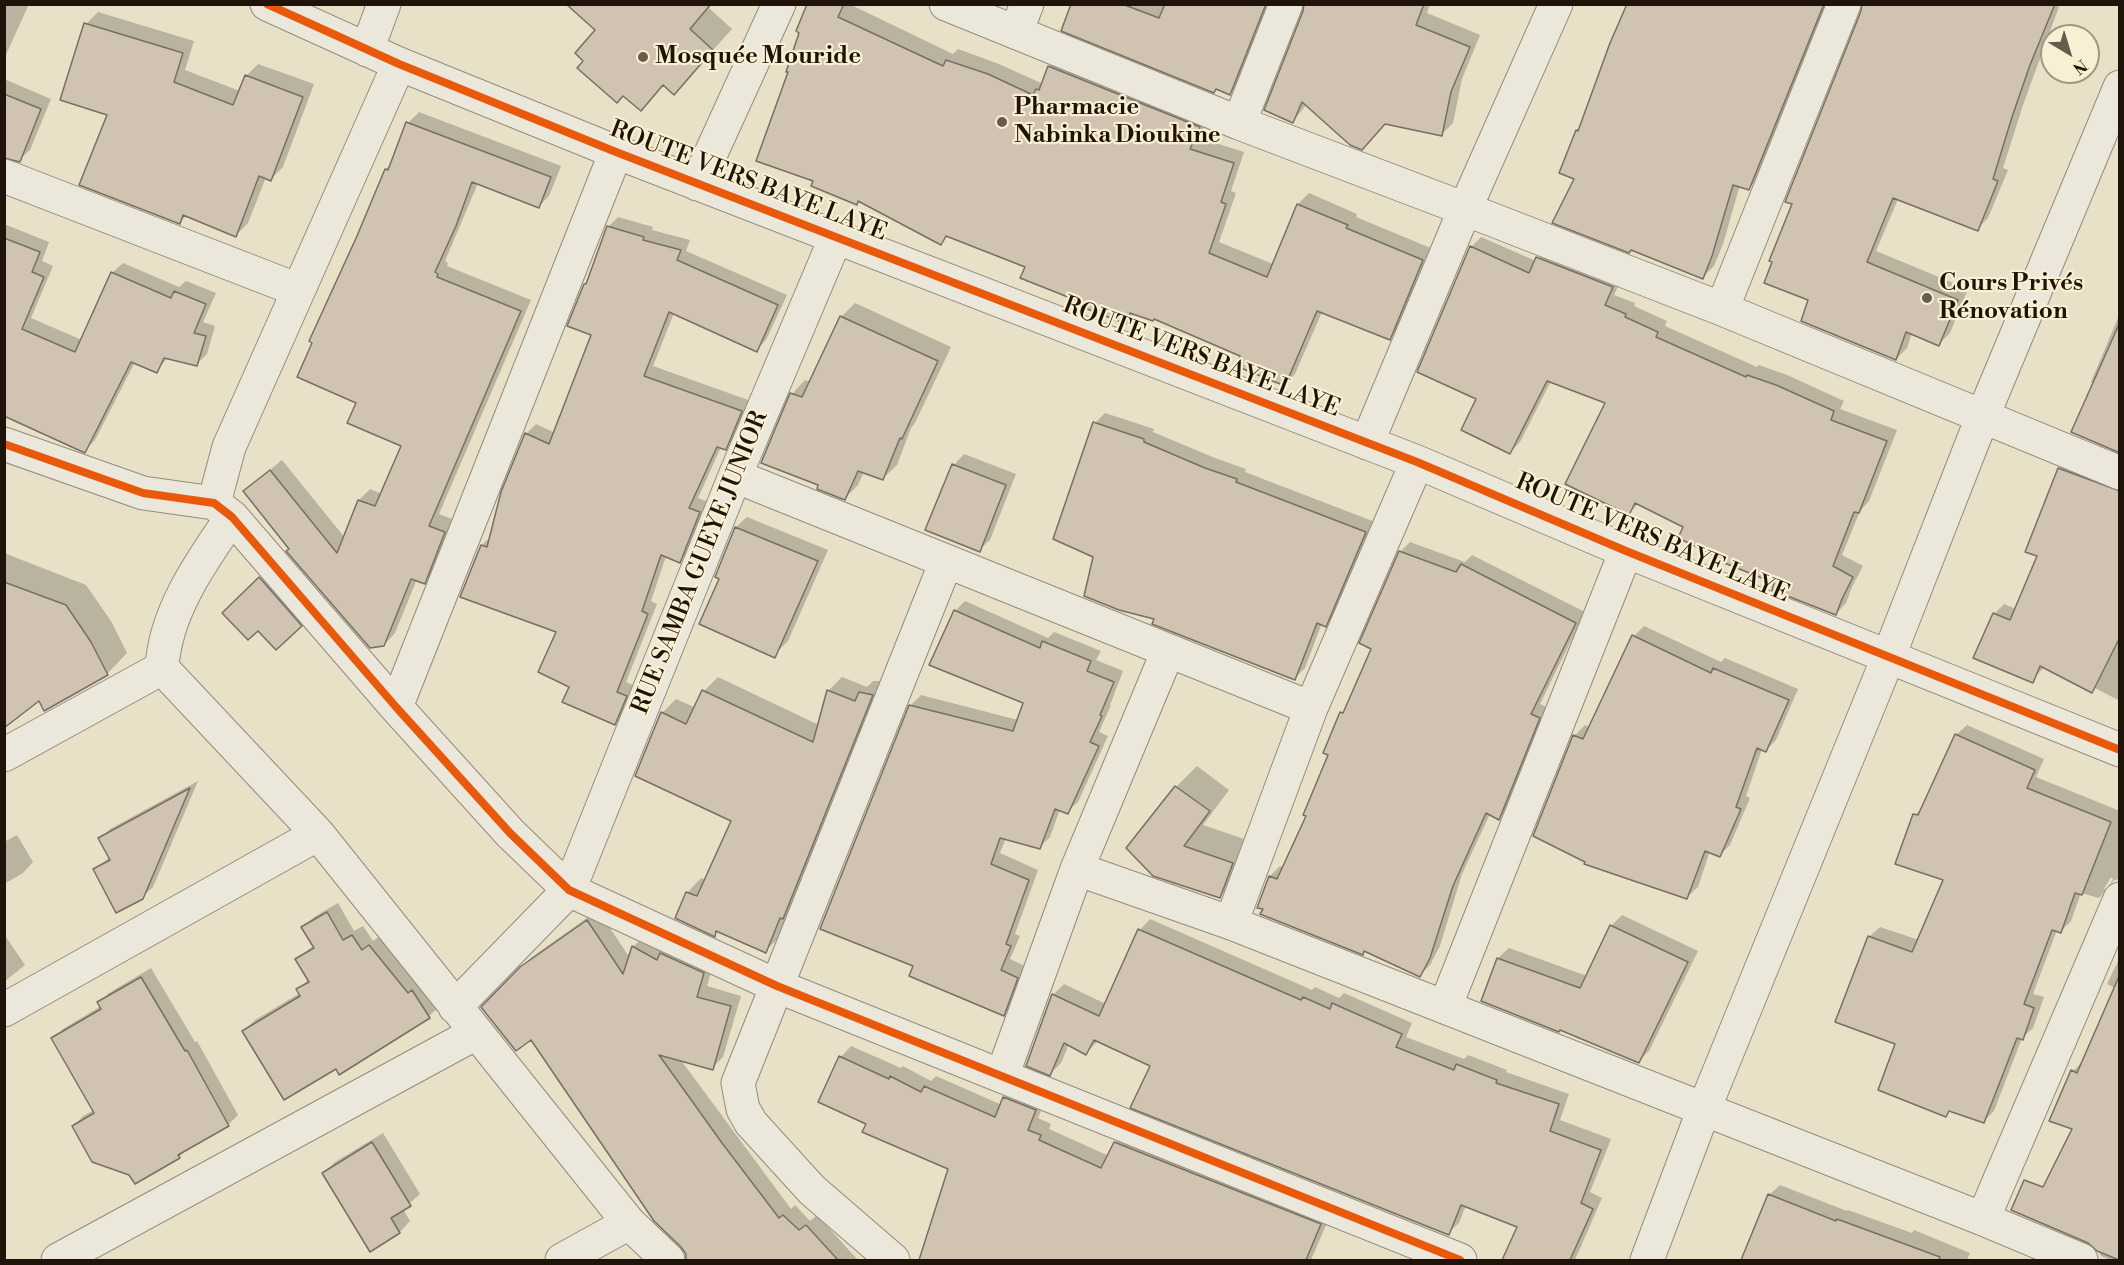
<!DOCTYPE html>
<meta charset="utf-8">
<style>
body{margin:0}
#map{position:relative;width:2124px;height:1265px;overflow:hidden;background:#e8e0c7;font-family:"Libre Bodoni",serif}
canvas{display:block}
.frame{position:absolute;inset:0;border:6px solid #20130a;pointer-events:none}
.north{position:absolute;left:2040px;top:24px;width:60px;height:60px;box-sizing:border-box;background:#f9efd2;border:2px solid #a29782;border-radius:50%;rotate:142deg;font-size:16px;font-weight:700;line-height:24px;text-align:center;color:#20130a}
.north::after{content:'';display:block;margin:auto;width:21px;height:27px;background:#665b4c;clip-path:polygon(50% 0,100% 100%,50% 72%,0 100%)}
</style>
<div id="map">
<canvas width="2124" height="1265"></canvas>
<div class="frame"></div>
<div class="north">N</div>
</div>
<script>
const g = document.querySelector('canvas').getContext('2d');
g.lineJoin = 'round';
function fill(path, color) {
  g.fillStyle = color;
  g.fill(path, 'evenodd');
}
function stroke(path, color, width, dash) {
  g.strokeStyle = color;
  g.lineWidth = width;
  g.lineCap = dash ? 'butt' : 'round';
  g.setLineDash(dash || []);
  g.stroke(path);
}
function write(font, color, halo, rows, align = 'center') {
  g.font = font + ' "Libre Bodoni",serif';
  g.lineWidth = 4.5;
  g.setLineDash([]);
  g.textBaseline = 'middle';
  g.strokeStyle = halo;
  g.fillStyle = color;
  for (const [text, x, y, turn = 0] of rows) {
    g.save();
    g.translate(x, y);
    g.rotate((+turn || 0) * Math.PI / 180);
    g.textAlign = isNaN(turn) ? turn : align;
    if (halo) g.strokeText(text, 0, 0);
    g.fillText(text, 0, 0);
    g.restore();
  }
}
fill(new Path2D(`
 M4,4H29L4,59Z
 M590,4H712L709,8L732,29L674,93L665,84L641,109L585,61L597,30Z
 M809,4H849L953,54L958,49L999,64L1043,84L1049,67L1060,56L1209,116L1200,138L1244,152L1231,191L1236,193L1219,242L1273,264L1298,204L1309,193L1357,214L1356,217L1433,249L1400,327L1389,338L1322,312L1295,374L1284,385L1242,355L1155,318L1135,313L1126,323L1080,300L1027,266L948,236L941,243L859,200L856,203L815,180Z
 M1073,4H1272L1241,82L1229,93L1217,88L1214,91Z
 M1306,4H1430L1427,13L1480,35L1462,79L1453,123L1441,135L1307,104L1293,121Z
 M1629,4H1829L1760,177L1749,188L1740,185L1723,244L1714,266L1703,277L1576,178L1561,172L1577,130L1581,126Z
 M1868,4H2060L2023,105L2003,168L2008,170L1988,218L1977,229L1898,199L1876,251L1968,289L1950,333L1939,344L1912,333L1907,348L1896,359L1810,299Z
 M98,12L194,41L185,70L240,91L246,76L258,64L314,84L283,167L271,179L266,177L248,223L236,235L187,215L180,222L109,114L86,24Z
 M4,79L51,99L30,150L19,160L4,157Z
 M419,112L561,166L549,196L538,207L478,183L445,261L448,263L447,266L531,300L439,514L455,520L435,571L424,582L417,579L395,633L384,645L291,549L245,491L282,460L345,538L359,500L370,489L382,494L403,446L358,402L359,236L386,169L392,163L408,123Z
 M618,217L653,227L652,230L690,240L686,251L787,295L766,340L756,350L674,313L653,366L751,401L735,438L725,448L721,447L698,498L709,502L689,551L680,561L666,556L651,601L657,604L626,682L635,686L624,714L615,723L571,686L558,631L482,545L492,535L526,434L536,424L555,433L593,334L585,284L588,282L608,227Z
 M4,224L49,242L42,261L53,266L31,318L82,340L112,273L123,263L179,287L186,281L216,293L203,322L215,326L207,354L197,364L168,357L157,371L135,362L95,440L84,451L4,414Z
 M1481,237L1536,261L1548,247L1623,276L1614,295L1635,303L1634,306L1667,321L1665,326L1757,367L1759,365L1787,375L1844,401L1840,409L1897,430L1869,501L1860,511L1842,555L1863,566L1852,587L1846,603L1836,614L1776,582L1724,558L1685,526L1638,504L1629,513L1607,402L1551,381L1520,442L1510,452L1478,399L1471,247Z
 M855,303L951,347L915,423L911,428L897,465L883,478L864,472L858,485L845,498L820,485L792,394L805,380L811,382L841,317Z
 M2120,313V451L2094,384L2091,382Z
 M1105,413L1154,429L1153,432L1215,458L1246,469L1245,472L1375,522L1335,615L1325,625L1322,623L1305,668L1295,678L1156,618L1095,556V423Z
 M964,454L1016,474L990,540L979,550L954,465Z
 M2069,458L2105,474L2095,497L2120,508V701L2095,688L2092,691L2044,667L2032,681L1994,614L2004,604L2016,609L2039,556L2059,468Z
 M747,517L828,550L788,641L777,652L721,578L717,577L736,527Z
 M1410,542L1465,562L1472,555L1585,612L1540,704L1549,708L1509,808L1499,818L1490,814L1462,874L1440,946L1430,965L1420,975L1366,950L1363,953L1270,876L1280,866L1284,868L1308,815L1330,754L1342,713L1347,708L1373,648L1400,552Z
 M4,553L86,585L111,621L127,653L107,674L40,699L4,726Z
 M271,568L311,615L301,625L258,628L225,613Z
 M965,601L1048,638L1054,632L1101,651L1096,660L1123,671L1110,705H1111L1099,732L1108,736L1078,802L1067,812L1060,809L1050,837L1040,847L1006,838L1000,853L1038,870L1015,934L1020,936L1010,959L1027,967L1014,1004L1004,1014L915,965L911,705L921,695L1018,720L1024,702L955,611Z
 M1644,626L1721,662L1725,658L1798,689L1776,740L1766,750L1762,749L1746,796L1750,798L1730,845L1720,855L1710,851L1698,887L1687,897L1587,861L1535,836L1575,735L1585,725L1591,728L1634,636Z
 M718,677L819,725L828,691L842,677L867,687L873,681H886L780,937L765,951L719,931L714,935L687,893L701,878L706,880L733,820L662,713L676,699L696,708L704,691Z
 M1967,725L2044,759L2036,777L2120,811V879L2114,880L2099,898L2081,893L2071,921L2061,931L2057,930L2033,994L2044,997L2033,1028L2022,1038L1994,1111L1983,1122L1951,1110L1946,1115L1897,1044L1869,937L1880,927L1919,940L1945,879L1915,815L1925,805L1956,735ZM2111,877L2113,879L2107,889H2104Z
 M1197,766L1229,790L1203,825L1253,842L1241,875L1220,896L1154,875L1176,787Z
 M198,781L153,887L142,897L95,869L110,857L100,839L110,829Z
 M17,835L33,862L23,873L4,884V842Z
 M338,903L354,931L363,926L373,941L380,936L440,1006L429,1016L340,1073L336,1067L244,1031L255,1020L300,993L298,990L309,979L297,959L314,945L303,927L314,917Z
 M598,910L630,958L634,946L644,936L714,962L707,986L741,996L723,1057L712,1068L680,1059L791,1209L795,1205L810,1221L817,1215L858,1260H688L687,1254L532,1038L483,1008L532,957Z
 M1622,915L1698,951L1649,1051L1638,1062L1560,1029L1483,1000L1498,958L1509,948L1587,976L1611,926Z
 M1150,919L1312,990L1315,987L1339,998L1344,993L1412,1023L1406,1037L1464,1059L1468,1055L1507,1070L1506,1072L1569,1094L1560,1120L1611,1139L1590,1192L1602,1198L1575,1260H1504L1519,1226L1466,1205L1459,1223L1448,1233L1152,1065L1098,1041L1086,1053L1069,1044L1061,1063L1050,1074L1053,995L1064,984L1106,1004L1140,930Z
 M4,934L25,965L4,982Z
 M2120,957V1260H2110L2101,1256L2097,1247L2074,1128L2073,1071L2083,1061L2115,988L2107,984Z
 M151,968L195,1042L197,1041L238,1115L228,1125L188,1148L179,1157L130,1173L74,1126L83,1116L94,1110L53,1039L63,1029L101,1006L99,1003L109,993Z
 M851,1046L901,1068L903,1066L931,1081L936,1076L1002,1105L1004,1098L1015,1087L1046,1099L1038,1118L1051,1124L1049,1129L1109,1156L1116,1142L1126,1131L1331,1213L1311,1260H920L950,1168L868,1123L841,1057Z
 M383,1133L420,1194L403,1209L410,1221L400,1232L371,1250L324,1173L335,1162Z
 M1780,1185L1847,1211L1848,1210L1912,1233L1914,1230L1970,1253L1967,1260H1743L1769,1195Z`), '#0003');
const building = new Path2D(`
 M566,4H711L690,29L713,50L674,95L663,85L641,111L623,96L617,103L577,68L583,61L575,53L595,30Z
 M807,4H844L838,17L943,66L946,60L988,74L1033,95L1036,89L1039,90L1048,66L1200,127L1190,149L1234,163L1221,202L1226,204L1209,253L1267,277L1297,204L1348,225L1346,228L1423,260L1390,340L1317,311L1285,386L1236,366L1240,356L1154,319L1153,321L1130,313L1126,324L1077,305L1078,301L1020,278L1025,267L946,236L941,245L858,201L857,205L811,186L813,181L756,161L788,72H786L799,33L796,31Z
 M1071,4H1122L1159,18L1165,4H1266L1230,95L1216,89L1214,93L1061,31Z
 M1304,4H1424L1416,25L1470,47L1451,92L1442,136L1385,124L1362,150L1350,145L1302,102L1293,123L1264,110L1303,11Z
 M1627,4H1824L1749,190L1733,185L1712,256L1703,279L1631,250L1629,253L1552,223L1574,179L1559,173L1576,130L1578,131L1610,43Z
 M1862,4H2055L2030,65L2012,117L1993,179L1998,181L1978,231L1893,198L1867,262L1958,300L1939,346L1906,332L1896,360L1801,321L1808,300L1764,283L1772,262L1769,261L1792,204L1785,202L1861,11Z
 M84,23L183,53L174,82L233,105L245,75L303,97L271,181L259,176L236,237L183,215L180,224L79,185L107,115L60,100Z
 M4,94L41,109L20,162L4,158Z
 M406,122L551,177L539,208L472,182L456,226L435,272L438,274L437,277L521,311L429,526L445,532L425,584L411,579L384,646L370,648L286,551L289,549L243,491L270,470L337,553L358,500L375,506L401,446L347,423L356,403L297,377L312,343L309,341L357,236L385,169L388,170Z
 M607,226L644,237L643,240L681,250L677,260L778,305L757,352L669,312L644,376L742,411L726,450L717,447L689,508L700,512L680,563L661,555L642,611L648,614L617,692L627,696L615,725L562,702L569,687L538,672L556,632L460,597L481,545L487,547L501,492L525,433L549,444L591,335L567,326L584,284H586Z
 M4,238L40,252L32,272L44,277L22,329L75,352L111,272L171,298L174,291L206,304L194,333L206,336L197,366L164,358L157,373L131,362L85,453L4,416Z
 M1470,246L1529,273L1536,257L1613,287L1605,305L1626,314L1625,317L1658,332L1656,337L1746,377L1747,375L1776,385L1834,411L1831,420L1887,441L1859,513L1854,512L1833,566L1853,577L1842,599L1836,615L1772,590L1774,583L1722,562V559L1678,538L1683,527L1635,503L1629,515L1565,484L1605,403L1547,381L1510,454L1461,430L1476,399L1417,372Z
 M840,316L938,361L902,439L900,438L883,480L858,471L845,500L817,489L818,485L761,463L790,393L802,397Z
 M2120,322V453L2071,432Z
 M1093,422L1144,439V442L1205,468L1237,479L1236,482L1366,532L1326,627L1317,623L1295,680L1152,624L1154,619L1119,610L1084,596L1093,557L1053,539Z
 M952,464L1006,485L980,552L925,530Z
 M2058,468L2120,491V637L2092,693L2040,666L2033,683L1973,658L1993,613L2010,620L2037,556L2025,552Z
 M735,527L818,561L775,658L699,624L719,579L715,577Z
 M1399,551L1456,572L1461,564L1576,623L1531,714L1540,718L1499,820L1486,813L1453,886L1430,958L1420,977L1364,951L1363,955L1260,914L1263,909L1257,908L1269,876L1277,879L1306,816L1303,815L1328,755L1323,753L1340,712L1343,713L1371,649L1359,643Z
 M259,577L302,626L276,650L258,631L248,640L222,613Z
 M4,582L66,605L91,642L108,675L44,711L39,701L4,728Z
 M954,610L1040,648L1042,641L1091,661L1087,671L1114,682L1100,715L1102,716L1090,742L1099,746L1068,814L1055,809L1040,849L1000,838L991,864L1029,880L1006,944L1011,946L1001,970L1018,978L1004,1016L909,976L913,966L820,929L909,705L1013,731L1023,703L929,665Z
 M1632,635L1711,673L1713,668L1789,700L1766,752L1757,748L1736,807L1741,809L1720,857L1705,851L1687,899L1584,864L1585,862L1533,836L1573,735L1583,739Z
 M702,690L813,742L827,690L855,701L859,692L873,695L783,919L780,918L766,953L716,931L715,937L675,918L686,892L697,896L731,821L635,776L661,712L686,724Z
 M1955,734L2035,770L2027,788L2111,822L2082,895L2075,893L2061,933L2052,930L2024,1004L2034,1008L2023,1040L2017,1038L1984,1123L1949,1111L1946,1117L1878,1090L1895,1044L1835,1022L1868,936L1912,952L1943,880L1895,864L1913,814L1918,815Z
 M1175,786L1210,811L1184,846L1233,863L1220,898L1153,876L1126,848Z
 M190,788L143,899L116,913L93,869L110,860L98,838Z
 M327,912L343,940L352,935L362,950L369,945L408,993L412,990L430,1018L339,1075L336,1069L284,1100L242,1031L300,996L296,989L309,982L295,959L314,948L301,927Z
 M587,920L623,974L632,946L657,960L660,953L704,973L697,997L731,1006L713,1070L659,1055L722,1143L779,1218L783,1215L799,1230L806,1225L838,1260H686V1254L681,1247L654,1221L531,1040L516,1051L481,1007L520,967Z
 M1610,925L1688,962L1639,1063L1560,1030L1559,1032L1481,1001L1497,958L1580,988Z
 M1138,929L1301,1000L1303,997L1330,1009L1332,1003L1402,1034L1396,1047L1454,1070L1456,1064L1497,1080L1496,1083L1559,1104L1550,1131L1601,1150L1581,1203L1593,1209L1570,1260H1502L1517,1227L1461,1205L1449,1235L1130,1108L1150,1066L1094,1040L1086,1055L1064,1043L1050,1076L1026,1066L1052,994L1099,1016Z
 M2120,974V1260H2119L2097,1251L2088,1243L2011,1210L2024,1180L2043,1187L2072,1129L2049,1121L2071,1070L2077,1073Z
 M141,977L185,1051L187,1050L229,1126L178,1155L180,1158L135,1184L129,1175L92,1162L72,1126L94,1113L51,1038L101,1009L97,1002Z
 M839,1056L889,1079L890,1076L921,1092L924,1086L995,1117L1003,1097L1036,1110L1028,1130L1041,1135L1039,1140L1101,1168L1114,1142L1321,1224L1306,1260H919L948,1169L862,1132L866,1124L818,1102Z
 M372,1142L411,1206L391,1218L400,1233L370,1252L322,1173Z
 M1768,1194L1836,1221L1837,1219L1940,1257L1939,1260H1741Z`);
fill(building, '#d0c3b1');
stroke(building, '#767063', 1.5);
const minor = new Path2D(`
 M267,4L399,64L616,152L1417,462L1626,551L2120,750
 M946,4L1239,123L1465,209L1722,309L2120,473
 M1016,32L1027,4
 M367,50L384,4
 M1239,123L1286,4
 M4,176L298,290
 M697,184L779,4
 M1722,309L1844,4
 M1367,443L1465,209L1556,4
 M4,444L143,493L214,503L232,517L396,707L510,833L569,890L777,986L1460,1260
 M735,476L1311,708
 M214,503L229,447L399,64
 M232,517C201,562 165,612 162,668L318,834L629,1223L668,1260
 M396,707L616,152
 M4,755L162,668
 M1077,869L1231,923L1983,1219L2081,1260
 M1231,923L1311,708L1417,462
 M455,1007L569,890L735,476L836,237
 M1445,1007L1626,551
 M4,1010L318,834
 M1002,1076L1077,869L1168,651
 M1983,1219L2120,899
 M58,1260L476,1033
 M562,1260L629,1223
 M893,1260L812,1190L751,1123L743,1109L738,1083L946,562
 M1647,1260L1704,1109L1888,658L1982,418L2120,87`);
stroke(minor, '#928c7d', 35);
stroke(minor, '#ebe8db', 33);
stroke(new Path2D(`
 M267,4L399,64L616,152L1417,462L1626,551L2120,750
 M4,444L143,493L214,503L232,517L396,707L510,833L569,890L777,986L1460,1260`), '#e8590c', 8);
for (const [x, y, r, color] of [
 [643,57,6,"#665b4c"],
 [1002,122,6,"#665b4c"],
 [1927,298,6,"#665b4c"]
]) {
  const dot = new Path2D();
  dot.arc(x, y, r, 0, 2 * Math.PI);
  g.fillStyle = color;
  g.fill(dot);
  stroke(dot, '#f9efd2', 2);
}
write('bold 24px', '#20130a', '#f9efd2', [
 ["Mosquée Mouride",655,57],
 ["Pharmacie",1014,108],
 ["Nabinka Dioukine",1014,136],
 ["Cours Privés",1939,284],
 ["Rénovation",1939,312]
], 'left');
write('24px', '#20130a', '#f9efd2', [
 ["ROUTE VERS BAYE LAYE",748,182,21],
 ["ROUTE VERS BAYE LAYE",1201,358,21],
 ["ROUTE VERS BAYE LAYE",1652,539,23],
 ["RUE SAMBA GUEYE JUNIOR",701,563,-68]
]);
</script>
